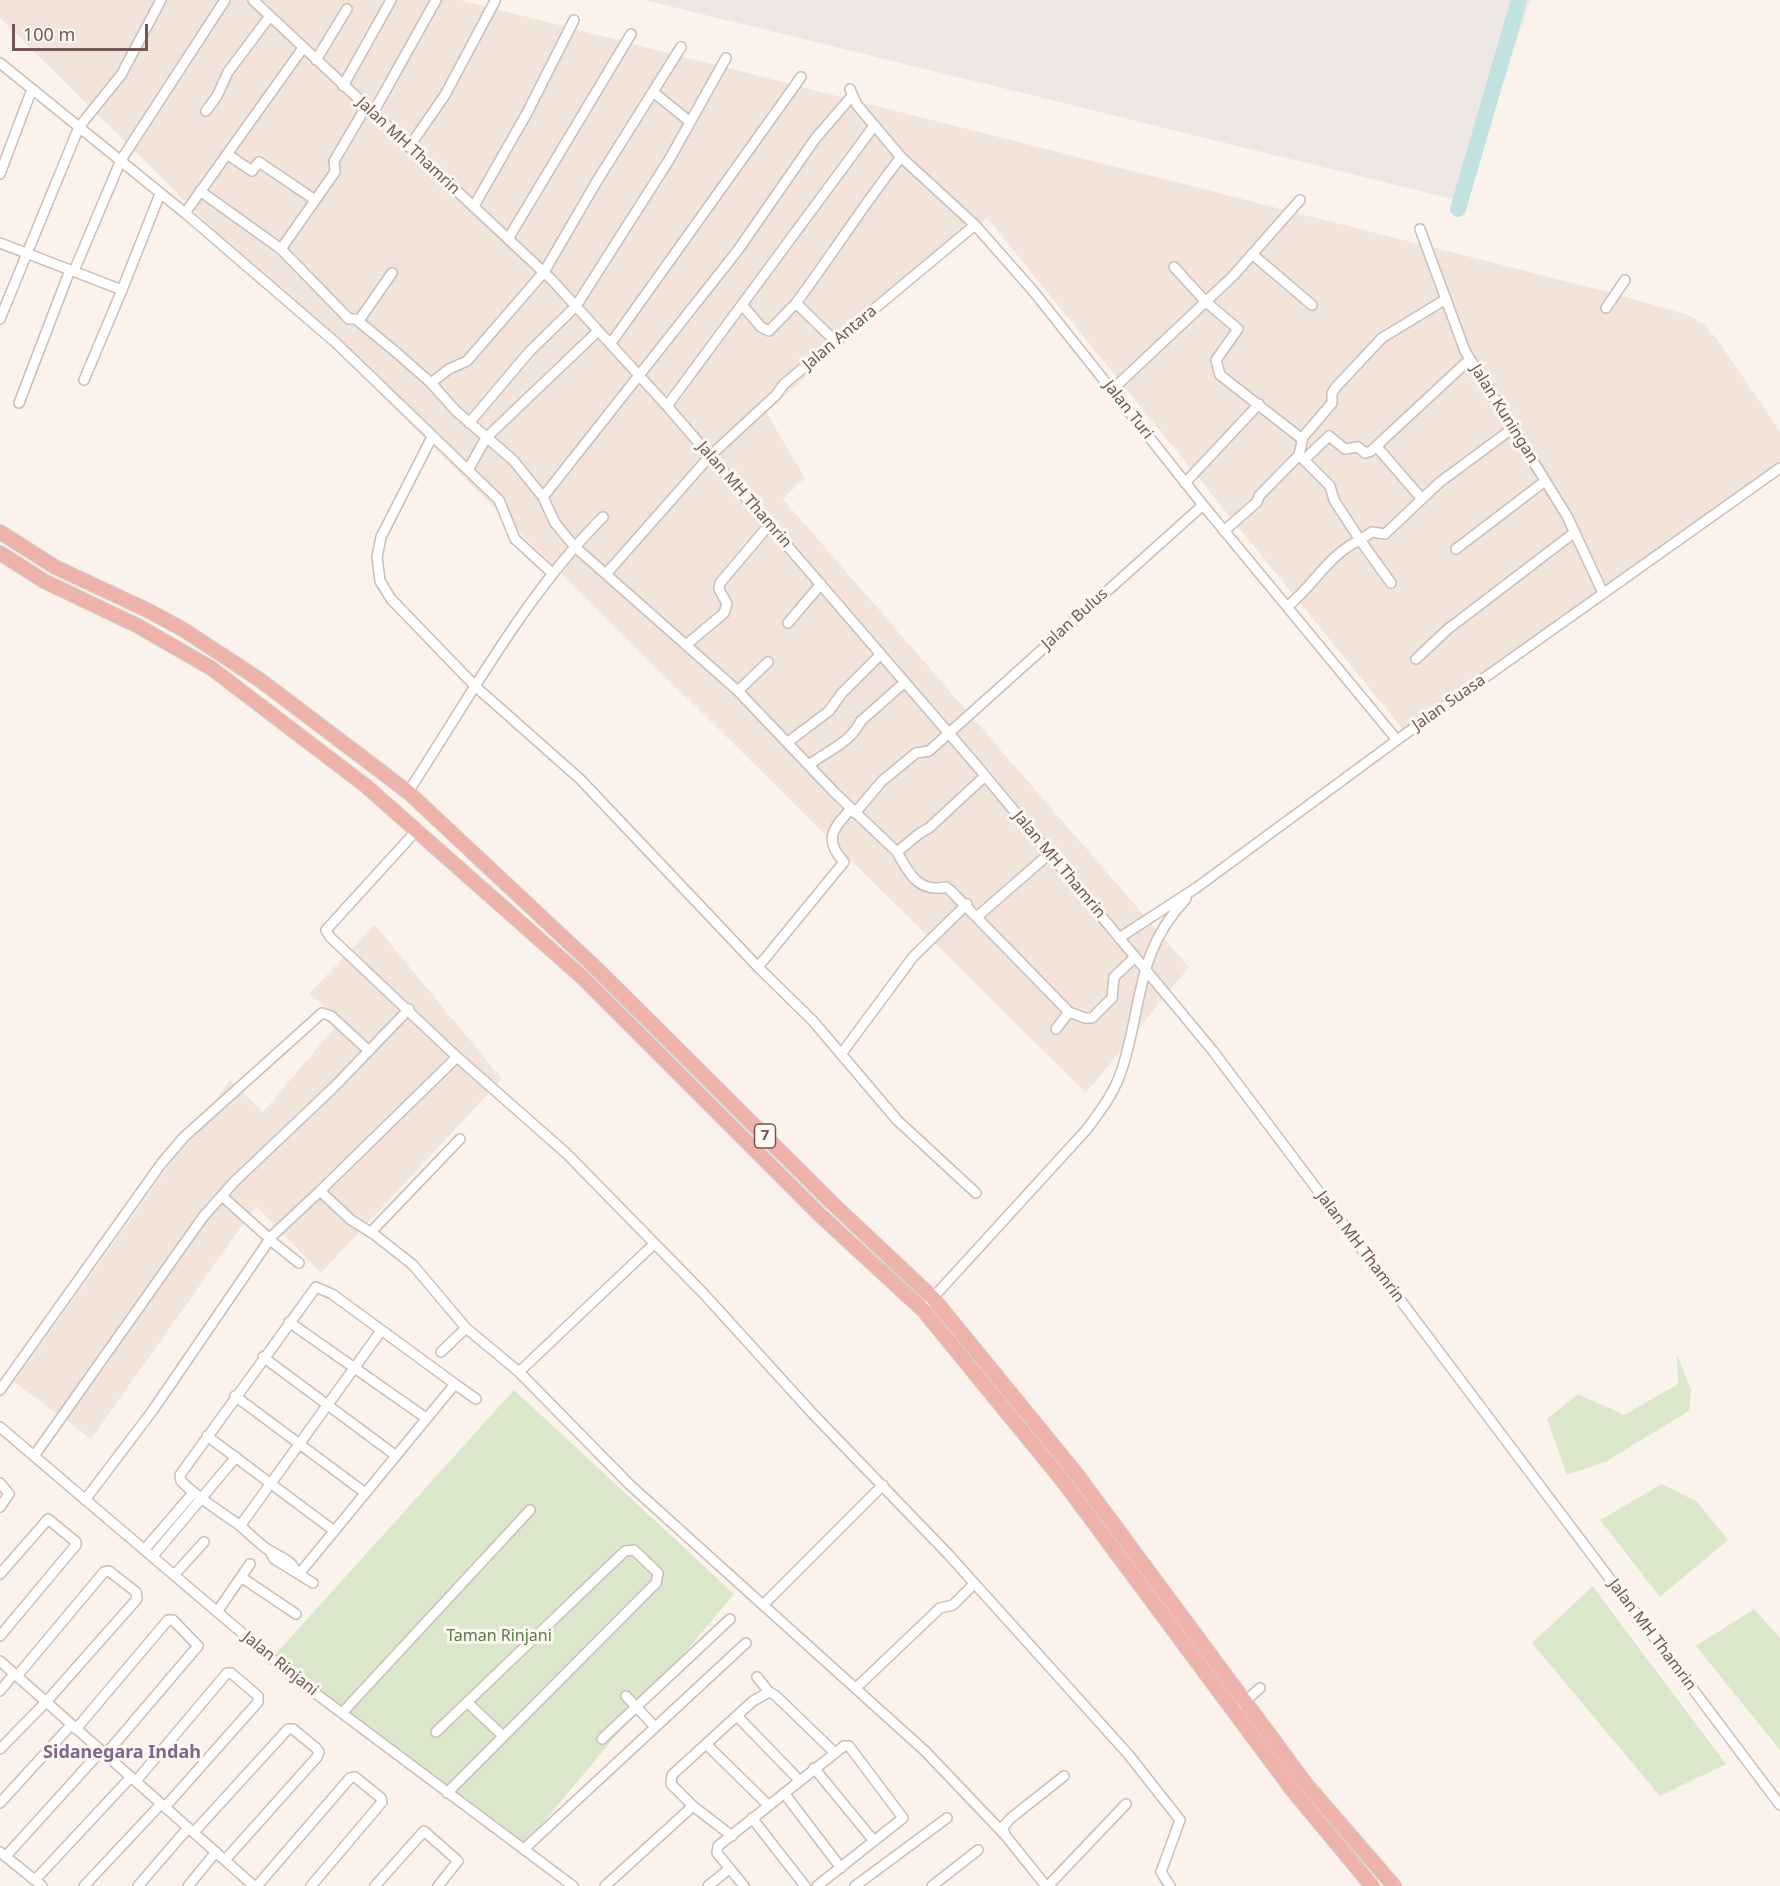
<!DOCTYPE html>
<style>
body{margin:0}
#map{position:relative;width:1780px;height:1886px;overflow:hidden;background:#fbf3eb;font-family:"Noto Sans",sans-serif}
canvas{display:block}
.scale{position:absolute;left:12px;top:24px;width:136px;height:27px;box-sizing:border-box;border:3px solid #735851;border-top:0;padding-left:8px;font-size:18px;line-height:21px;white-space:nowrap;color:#735851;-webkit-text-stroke:4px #fdf7f2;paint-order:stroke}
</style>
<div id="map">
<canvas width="1780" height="1886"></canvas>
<div class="scale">100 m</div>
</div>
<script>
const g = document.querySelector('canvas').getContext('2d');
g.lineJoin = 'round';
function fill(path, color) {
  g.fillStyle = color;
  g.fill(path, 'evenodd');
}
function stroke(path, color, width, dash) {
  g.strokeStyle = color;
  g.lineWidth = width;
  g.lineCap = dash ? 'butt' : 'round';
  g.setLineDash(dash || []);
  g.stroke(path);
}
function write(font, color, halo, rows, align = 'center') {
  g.font = font + ' "Noto Sans",sans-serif';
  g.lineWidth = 6;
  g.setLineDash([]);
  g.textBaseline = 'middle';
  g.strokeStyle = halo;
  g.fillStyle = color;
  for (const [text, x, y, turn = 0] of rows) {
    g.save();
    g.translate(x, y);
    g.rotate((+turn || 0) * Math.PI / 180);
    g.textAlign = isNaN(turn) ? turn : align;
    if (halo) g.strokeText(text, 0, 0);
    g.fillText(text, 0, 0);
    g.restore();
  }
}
fill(new Path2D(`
 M0,0H460L1604,291L1688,315L1704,324L1716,338L1780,431V465L1405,732L987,218L766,412L805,478L783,499L1189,967L1086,1093L0,18Z
 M375,925L502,1079L321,1273L256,1206L91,1439L14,1382L230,1080L263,1112L341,1020L309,993Z`), '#f1e4db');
fill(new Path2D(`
 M645,0H1530L1465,202Z`), '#ede6e3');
fill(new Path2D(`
 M1677,1355L1691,1390L1689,1411L1605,1462L1567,1475L1547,1419L1578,1394L1624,1415L1678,1384Z
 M514,1390L734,1594L522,1848L272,1658Z
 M1662,1484L1697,1502L1728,1540L1660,1597L1600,1520Z
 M1593,1586L1611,1611L1726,1764L1660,1796L1532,1643Z
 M1754,1609L1780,1638V1750L1696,1646Z`), '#dae7cb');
stroke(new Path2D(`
 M1458,209L1519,0`), '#c2e2e2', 16);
const minor = new Path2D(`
 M253,0L552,280L667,406L977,766L1213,1051L1780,1805
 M316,60L347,9
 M0,63L185,213L335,342L499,500L515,539L552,573
 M343,86L391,0
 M850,89L857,105L901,157L975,225L1034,292L1203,505L1397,740
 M653,92L689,121
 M206,111L217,96L228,72L270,16
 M373,113L436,0
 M409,147L445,95L495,1
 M227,154L252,171L259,162L315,200
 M0,174L32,89
 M200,191L281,249L349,319H360L392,273
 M474,206L527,113L574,20
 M185,213L303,48
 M1420,229L1465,351L1567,516L1603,593
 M508,239L631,34
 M0,243L122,290L160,194
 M281,249L335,172L334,161L366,107
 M1252,254L1312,305
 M1174,267L1206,302L1238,329L1216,360L1220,375L1302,439
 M74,271L121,160L225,0
 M743,306L761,327L769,331L796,303
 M1606,308L1625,280
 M0,319L79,127L121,75L161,0
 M357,320L397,353L431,383L456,411L513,460L543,497L555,523L574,546L738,691L835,793L897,852
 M836,342L796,303C832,255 864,204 901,157
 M611,343L801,77
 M84,380L122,290
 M431,383L449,369L467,361L544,272L597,181L681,47
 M1112,390L1233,276L1300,200
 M19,403L70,270
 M667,406L874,126
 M469,423L529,352L576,306L669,160L726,58
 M432,437L381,537L377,557L380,581L391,599L476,687L580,779L758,967L813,1021L897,1120L976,1193
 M1377,447L1422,499L1440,482L1513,428
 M1299,455L1304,460L1329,436L1345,449L1358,447L1365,453L1371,451L1470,359
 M468,470L486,438L598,331
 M1185,483L1259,404
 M543,497L738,250L815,139L852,96
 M1224,531L1257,502L1259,496L1299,455L1303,437L1332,403V393L1336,387L1382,338L1446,299
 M1456,549L1545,481
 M606,574L710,456L776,395L784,384L975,225
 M1391,583L1360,540L1372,532L1385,534L1422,499
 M1288,606C1314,585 1329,554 1360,540L1334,500L1330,486L1304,460
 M788,623L821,584
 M686,645L724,613L727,604L719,589L720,583L769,525
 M1416,659L1448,629L1575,532
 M738,691L768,662
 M788,742L829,711L842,693L881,654
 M809,765C827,751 850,743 861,721L905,682
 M985,776L929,828L920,833L897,852C909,874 919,893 946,887L950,890L1069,1012L1085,1018H1092L1112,998L1114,977L1135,957
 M408,792C469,699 524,596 603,517
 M855,813L882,781L916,753L929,751L1203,505
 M417,830L326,930L330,937L457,1057L567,1154L704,1294L813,1414L948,1554L1128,1754L1180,1820L1161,1872L1170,1886
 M978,916L1049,854
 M1119,938L1196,888L1397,740L1780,468
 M758,967L844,862C823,840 833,828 851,809
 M1056,1029L1069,1012
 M842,1053L913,957L967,904
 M457,1057L320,1191L351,1220L375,1235L413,1265L466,1328L519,1372L630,1485L925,1751L1005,1835L1046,1886
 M222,1196L270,1239
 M371,1232L460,1139
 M270,1240L299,1263
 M930,1301L1087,1129C1101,1110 1115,1092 1122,1069C1143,1005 1135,952 1186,899
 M289,1322L426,1418
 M441,1352L466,1328
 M263,1357L395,1455
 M519,1372L654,1244
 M455,1384L476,1399
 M0,1390L161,1164L184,1137L322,1013L331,1016L369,1051
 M235,1396L364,1492
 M0,1427L295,1678L573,1886
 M207,1436L333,1530
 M34,1456L203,1217L234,1182L335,1086L409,1009
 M0,1483L9,1494L0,1507
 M85,1500L153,1410L272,1236L320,1191
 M240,1526L381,1331
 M145,1549L193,1493
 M270,1551L274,1559L313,1583
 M153,1556L236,1457
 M296,1571C290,1558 277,1556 267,1549C257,1542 248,1532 238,1524C218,1510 198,1498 181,1481L180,1475L316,1287L332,1294L455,1384L299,1574
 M0,1574L48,1519L76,1542V1545L0,1636
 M175,1574L204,1542
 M241,1577L296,1614
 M764,1604L883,1485
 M217,1612L250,1564
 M0,1661L254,1886
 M757,1677L769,1692
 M857,1687L940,1608L953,1605L974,1584
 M0,1691L14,1674
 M626,1696L655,1727
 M467,1702L502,1735
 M1242,1704L1260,1688
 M342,1713L530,1510
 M737,1716L799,1780
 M76,1729L168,1620H173L198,1646L106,1754
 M436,1732L625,1551L634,1550L658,1573L656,1583L447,1793
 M602,1739L730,1619
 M706,1744L767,1804
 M0,1749L46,1702L137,1599L136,1592L109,1571L104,1572L17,1676
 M814,1768L874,1841
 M136,1781L227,1673H231L258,1696V1702L165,1807
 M784,1793L841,1868
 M0,1803L71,1725
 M693,1806L732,1836
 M752,1818L805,1886
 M194,1832L288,1729H293L316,1748L319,1752L317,1757L225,1860
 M1005,1835L1003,1827L1011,1818L1064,1776
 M524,1849L746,1643
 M0,1852L42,1886
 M6,1856L101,1751
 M35,1880L131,1777
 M84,1886L161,1804
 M138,1886L188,1828
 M188,1886L216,1852
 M257,1886L350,1778L355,1777L381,1798L382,1802L311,1886
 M375,1886L424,1831L458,1861L438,1886
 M605,1886L693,1806L671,1784L672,1775L753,1701L769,1692L775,1695L835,1753
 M708,1886L729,1869
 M744,1886L717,1853L718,1846L844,1746H849L903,1818L817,1886
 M855,1886L947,1818
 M932,1886L978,1850
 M1048,1886L1126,1804`);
const highway = new Path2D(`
 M0,532L55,567L149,611L184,630L260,680L408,792L596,968L832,1203L933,1298L1075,1472L1306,1784L1394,1886
 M0,553L44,581L138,626L211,668L366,786L582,977L820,1215L923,1310L1062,1480L1293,1791L1372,1886`);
stroke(minor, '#cebcb5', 12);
stroke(highway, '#d8d0ce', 16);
stroke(minor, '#fff', 9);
stroke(highway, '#edb2aa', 14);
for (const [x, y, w] of [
 [765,1136,21]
]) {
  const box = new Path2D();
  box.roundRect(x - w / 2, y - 12, w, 24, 4.5);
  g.fillStyle = '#fdf7f2';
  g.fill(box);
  stroke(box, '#735851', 1.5);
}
write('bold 15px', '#735851', null, [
 ["7",765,1136]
]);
write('16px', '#735851', '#fdf7f2', [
 ["Jalan MH Thamrin",408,146,43],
 ["Jalan Antara",840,338,-40],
 ["Jalan Turi",1128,410,52],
 ["Jalan Kuningan",1504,414,58],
 ["Jalan MH Thamrin",744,495,49],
 ["Jalan Bulus",1075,619,-42],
 ["Jalan Suasa",1449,703,-35],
 ["Jalan MH Thamrin",1059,865,50],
 ["Jalan MH Thamrin",1360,1247,53],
 ["Jalan MH Thamrin",1652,1635,53],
 ["Jalan Rinjani",280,1664,39]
]);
write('16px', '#5e784a', '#fdf7f2', [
 ["Taman Rinjani",499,1636]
]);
write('bold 18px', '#7c698e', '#fdf7f2', [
 ["Sidanegara Indah",122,1753]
]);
</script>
